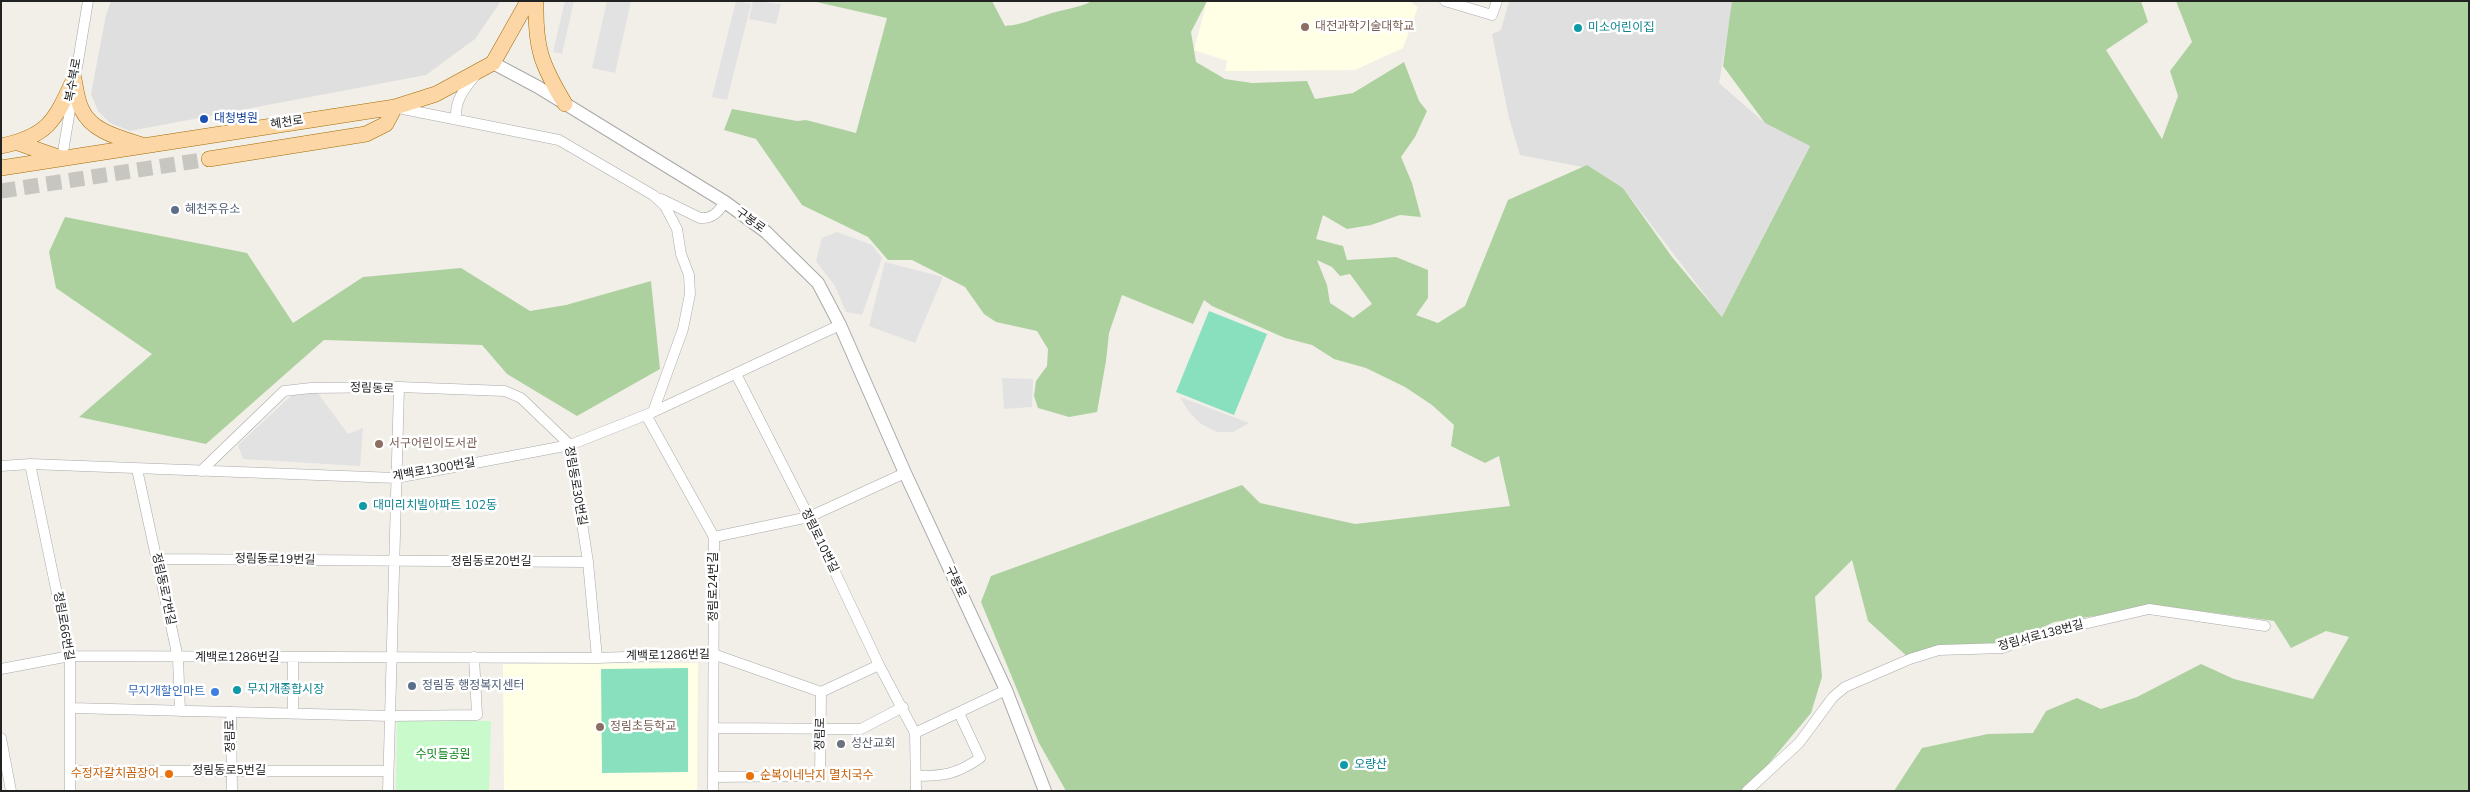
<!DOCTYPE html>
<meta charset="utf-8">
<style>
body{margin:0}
#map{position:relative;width:2470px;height:792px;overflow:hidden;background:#f2efe9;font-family:"Nunito Sans",sans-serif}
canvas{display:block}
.frame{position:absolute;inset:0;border:2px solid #222;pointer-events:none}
</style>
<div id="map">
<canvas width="2470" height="792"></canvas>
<div class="frame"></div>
</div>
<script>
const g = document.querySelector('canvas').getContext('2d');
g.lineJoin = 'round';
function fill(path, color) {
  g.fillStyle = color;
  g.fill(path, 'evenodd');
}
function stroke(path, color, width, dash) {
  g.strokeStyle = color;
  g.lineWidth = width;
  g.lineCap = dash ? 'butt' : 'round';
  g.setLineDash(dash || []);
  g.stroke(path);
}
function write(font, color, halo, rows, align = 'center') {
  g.font = font + ' "Nunito Sans","Noto Sans KR",sans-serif';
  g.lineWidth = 5;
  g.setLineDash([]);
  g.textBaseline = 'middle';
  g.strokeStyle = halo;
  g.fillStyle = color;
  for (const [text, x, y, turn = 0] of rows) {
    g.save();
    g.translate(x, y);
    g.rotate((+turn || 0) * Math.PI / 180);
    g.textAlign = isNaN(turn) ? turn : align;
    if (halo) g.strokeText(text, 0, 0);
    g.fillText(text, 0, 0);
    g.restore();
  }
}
fill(new Path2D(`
 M111,1H501L475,39L426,75L130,131L110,123L98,111L91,94L106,15Z
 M1509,1H1733L1719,83L1765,123L1810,145L1722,317L1623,188L1593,169L1520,155L1509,118L1492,34L1501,30Z`), '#e0dfdf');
fill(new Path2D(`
 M1207,1H1409L1418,7L1403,48L1355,70L1225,71L1227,61L1194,50Z
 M698,663L697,791H504L503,664Z`), '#ffffe5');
fill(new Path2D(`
 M812,1H992L1005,26C1025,24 1029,20 1046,15C1062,9 1077,9 1092,1H1207L1191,32L1196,62L1225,79L1252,83L1307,81L1315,99L1353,93L1404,62L1419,101L1427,111L1415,137L1401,157L1412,183L1421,217L1400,215L1371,225L1347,229L1323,215L1316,239L1343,246L1347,260L1396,257L1428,270V298L1416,315L1438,323L1465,306L1508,200L1587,165L1623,188L1672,257L1722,317L1810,146L1765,123L1723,66L1732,1H2141L2148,22L2106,50L2162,139L2178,96L2170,71L2192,42L2176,1H2469V791H1894L1922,748L1988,734L2033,733L2046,711L2077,698L2101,709L2137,697L2201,664L2234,679L2313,699L2349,637L2326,631L2291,648L2274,621L2163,606L2054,622L2009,643L1910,659L1868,621L1852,560L1815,597L1822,677L1811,713L1746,791H1066L1039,743L981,602L991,576L1242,485L1260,503L1355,524L1510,506L1499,456L1485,463L1451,446L1454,425L1432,405L1405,387L1366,368L1334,359L1312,345L1285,338L1212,306L1204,300L1193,324L1122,295L1109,333L1106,361L1097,412L1069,417L1038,408L1034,396L1036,381L1047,366L1048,349L1037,331L996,322L984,314L965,287L912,260H888L868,237L802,205L756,139L724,130L732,109L797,121L806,120L856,133L887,18ZM1317,260L1332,267L1340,276L1350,274L1372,304L1353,318L1330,303L1327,285Z
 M65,217L247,253L293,323L363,277L461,268L530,311L566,305L651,281L660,369L577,416L507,374L482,345L324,340L206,444L79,417L152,354L56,288L49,252Z`), '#add19e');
fill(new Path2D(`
 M397,720L491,721L489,791H396Z`), '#c8facc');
fill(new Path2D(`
 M1209,311L1267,334L1234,415L1176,392Z
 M688,668V772L602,773L601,669Z`), '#88e0be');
fill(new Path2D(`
 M565,1H574L562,54L553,52Z
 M607,1H631L615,73L592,68Z
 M736,1L751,4L727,100L712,97Z
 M753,1L781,4L776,24L749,19Z
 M837,232L872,245L882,258L862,315L846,312L835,286L816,261L822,238Z
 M885,262L943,277L915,343L869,326Z
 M1002,378L1033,379L1032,407L1004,409Z
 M317,392L348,434L363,428L360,466L243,459L238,445L293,394Z
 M1180,397L1249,423L1233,432H1217L1201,424L1189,412Z`), '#e2e2e2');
stroke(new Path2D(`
 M1,191L209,159`), '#c8c6c1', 15, [15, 8]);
const minor = new Path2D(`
 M1445,1L1492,15L1497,1
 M398,108L559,140L653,195L665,206L677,229L681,254L689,275L690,294L683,329L653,412
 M456,119C455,101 463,90 475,76
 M62,158L88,1
 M661,199L700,218C713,219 718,212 725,202
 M736,374L809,517L879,665L915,733L916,791
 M646,415L714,537L713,791
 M30,464L70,656V791
 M1,466L30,464L396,478L570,445L653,412L840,325
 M137,469L178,658L180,711
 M201,471L284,391L311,388L399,387L505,391L521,398L570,445L588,562L597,658
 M714,537L809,517L905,473
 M157,559L588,562
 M293,657V714
 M1,669L70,656L597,658L713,654L821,692L879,665
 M71,708L390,716L477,715L474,657
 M231,712L232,791
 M714,728L861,729L903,707
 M915,733L1006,690
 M1,738L11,791
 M70,771H388
 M916,776C945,776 957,774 980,758L959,713
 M713,777L820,776L821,692
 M388,791L399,387
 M1747,791L1799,743L1833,697L1845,687L1910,659L1939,650L2003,648L2032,636L2149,609L2265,626`);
const tertiary = new Path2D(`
 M493,63L538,87L725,202L766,232L818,283L840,325L905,473L1006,690L1045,791`);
const primary = new Path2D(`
 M536,1C535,48 541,64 565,104
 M74,79C76,89 77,101 82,110C92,132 121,138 142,145
 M18,143L61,158
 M1,146C49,136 55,120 74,79
 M209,159L366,134L386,124L395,107
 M1,168L395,107L436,94L493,63L528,1`);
stroke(minor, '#a9a9a9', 11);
stroke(tertiary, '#a9a9a9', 14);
stroke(primary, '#a06b00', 16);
stroke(minor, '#fff', 10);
stroke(tertiary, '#fff', 12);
stroke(primary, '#fcd6a4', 15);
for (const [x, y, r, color] of [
 [1305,27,5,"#8d6e63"],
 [1578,28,5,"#0f9aa8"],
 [204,119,5,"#1a4fb4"],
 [175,210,5,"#5c6f8a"],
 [379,444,5,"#8d6e63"],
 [363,506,5,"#0f9aa8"],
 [412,686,5,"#5c6f8a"],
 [237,690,5,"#0f9aa8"],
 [215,692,5,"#3f7fe0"],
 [600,727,5,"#8d6e63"],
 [841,744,5,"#6b7280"],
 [1344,765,5,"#0f9aa8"],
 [169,774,5,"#e8710a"],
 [750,776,5,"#e8710a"]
]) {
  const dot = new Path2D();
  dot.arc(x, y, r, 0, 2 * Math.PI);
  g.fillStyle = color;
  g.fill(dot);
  stroke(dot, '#fff', 2);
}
write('12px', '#785e54', '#fff', [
 ["대전과학기술대학교",1315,27],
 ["서구어린이도서관",389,444],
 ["정림초등학교",610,727]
], 'left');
write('12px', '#0d838f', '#fff', [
 ["미소어린이집",1588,28],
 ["대미리치빌아파트 102동",373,506],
 ["무지개종합시장",247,690],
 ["오량산",1354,765]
], 'left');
write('12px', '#222', '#fff', [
 ["복수북로",74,80,-80],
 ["혜천로",287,123,-8],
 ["구봉로",750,221,36],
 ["정림동로",372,389,2],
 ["계백로1300번길",434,470,-10],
 ["정림동로30번길",575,486,80],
 ["정림로10번길",819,541,64],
 ["정림동로19번길",275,560,1],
 ["정림동로20번길",491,562],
 ["구봉로",955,582,65],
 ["정림로24번길",714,587,-90],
 ["정림동로7번길",163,589,78],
 ["정림로66번길",63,626,80],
 ["정림서로138번길",2041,636,-15],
 ["계백로1286번길",668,656,-1],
 ["계백로1286번길",237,658],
 ["정림로",821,734,-89],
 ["정림로",231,736,-91],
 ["정림동로5번길",229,771]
]);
write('12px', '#164399', '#fff', [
 ["대청병원",214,119]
], 'left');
write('12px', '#4e5e75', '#fff', [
 ["혜천주유소",185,210],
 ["정림동 행정복지센터",422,686]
], 'left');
write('12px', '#366cbe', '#fff', [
 ["무지개할인마트",205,692]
], 'right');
write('12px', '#5b616d', '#fff', [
 ["성산교회",851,744]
], 'left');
write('12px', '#0c8416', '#fff', [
 ["수밋들공원",443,755]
]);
write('12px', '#c56008', '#fff', [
 ["수정자갈치꼼장어",159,774],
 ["순복이네낙지 멸치국수",760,776,"left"]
], 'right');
</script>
